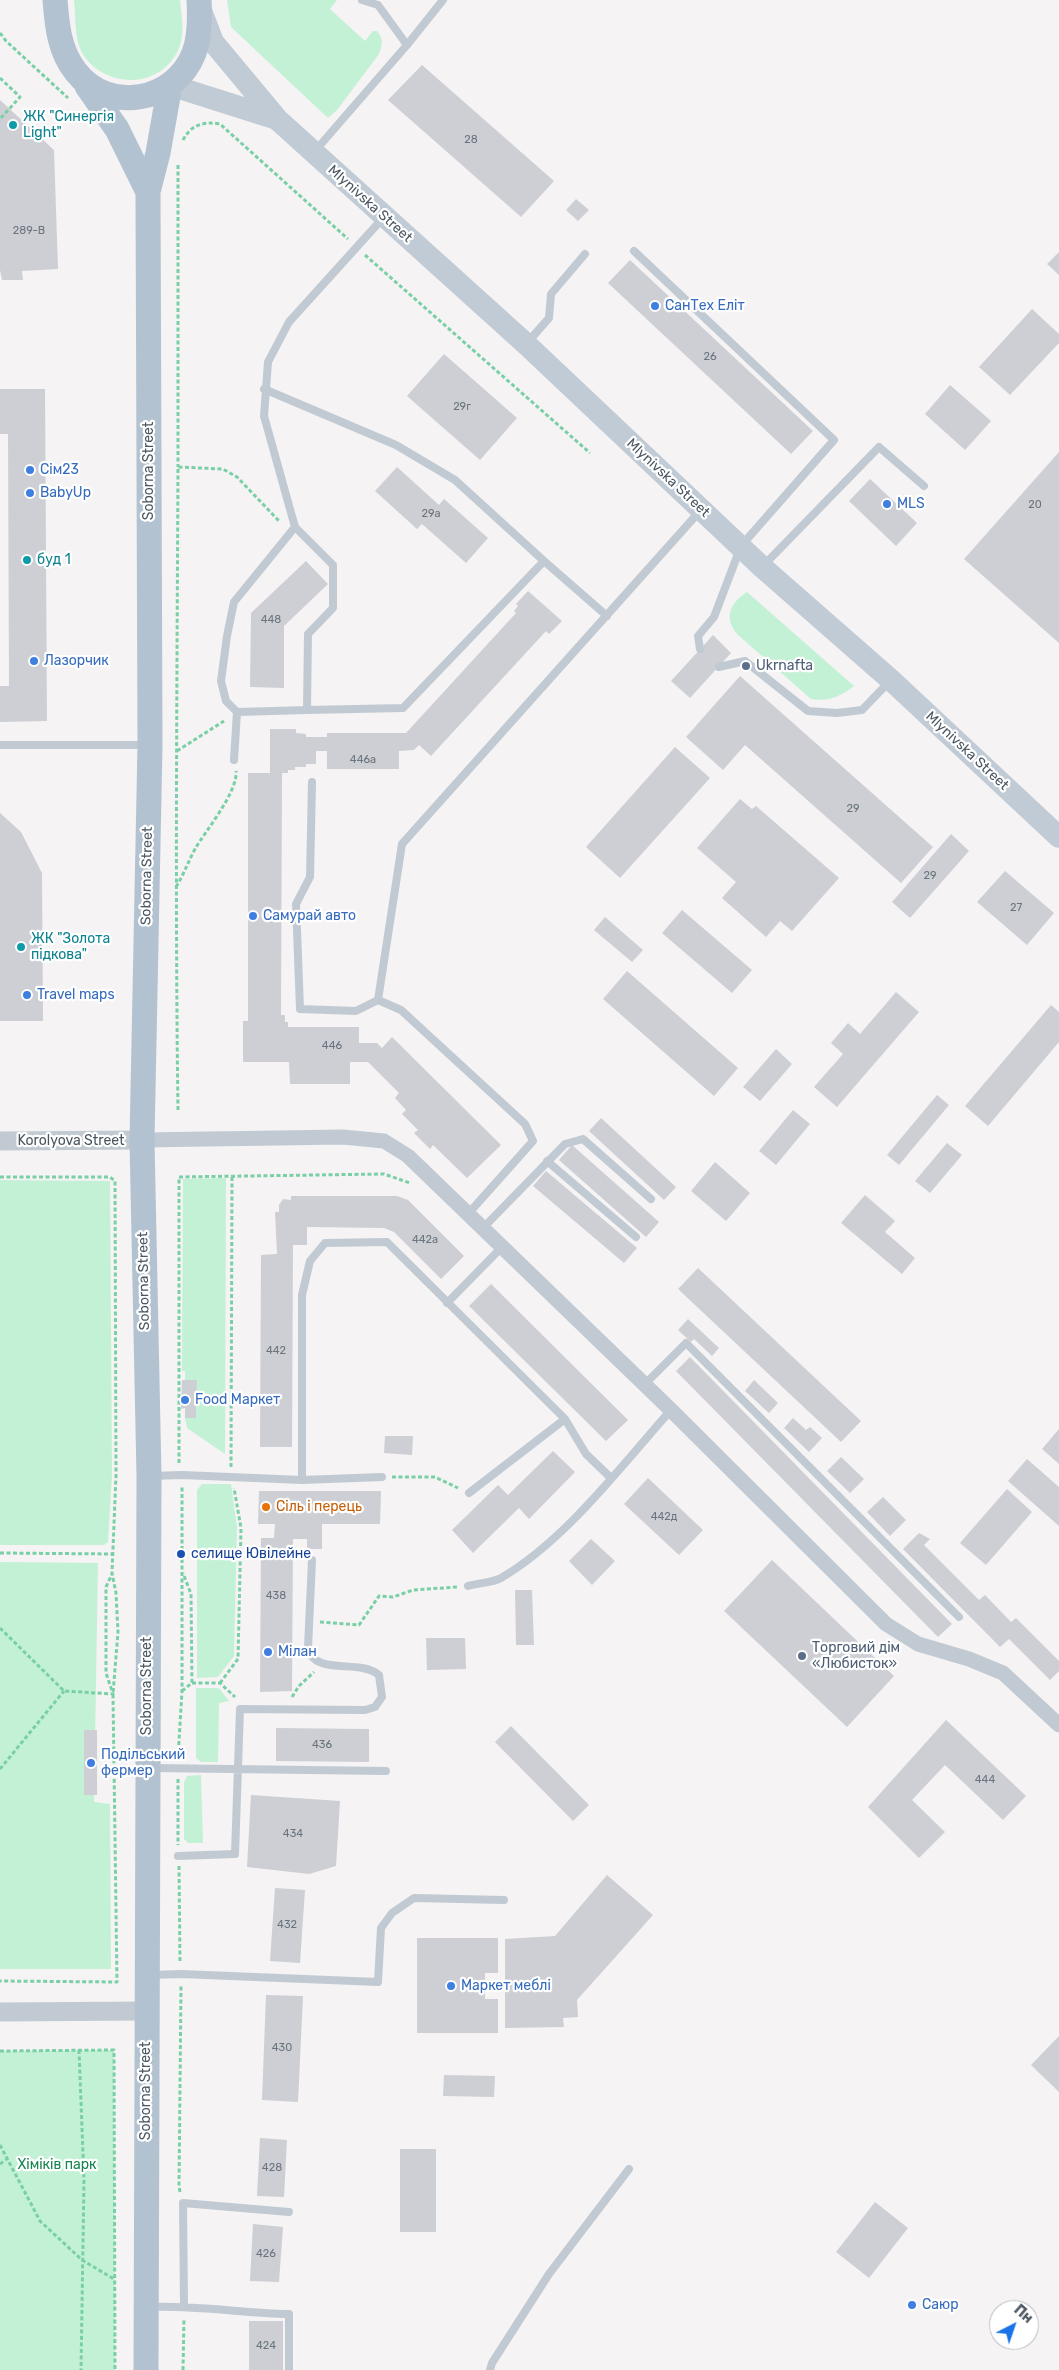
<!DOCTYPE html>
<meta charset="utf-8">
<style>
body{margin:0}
#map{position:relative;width:1059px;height:2370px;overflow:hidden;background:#f5f3f3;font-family:Rubik,sans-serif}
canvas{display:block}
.north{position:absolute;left:989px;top:2300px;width:50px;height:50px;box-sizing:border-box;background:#fff;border:1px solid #b7bbc0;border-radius:50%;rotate:41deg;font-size:14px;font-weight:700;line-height:20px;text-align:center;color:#4a5661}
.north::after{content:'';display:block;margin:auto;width:18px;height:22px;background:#1a73e8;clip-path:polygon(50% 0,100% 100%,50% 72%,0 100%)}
</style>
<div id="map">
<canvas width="1059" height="2370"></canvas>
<div class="north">Пн</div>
</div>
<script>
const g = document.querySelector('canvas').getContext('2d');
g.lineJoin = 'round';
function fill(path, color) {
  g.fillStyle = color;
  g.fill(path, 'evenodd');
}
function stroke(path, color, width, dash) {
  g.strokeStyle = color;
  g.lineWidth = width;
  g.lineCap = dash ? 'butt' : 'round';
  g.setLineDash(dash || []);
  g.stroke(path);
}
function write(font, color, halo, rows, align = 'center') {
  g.font = font + ' Rubik,sans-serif';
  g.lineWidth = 4.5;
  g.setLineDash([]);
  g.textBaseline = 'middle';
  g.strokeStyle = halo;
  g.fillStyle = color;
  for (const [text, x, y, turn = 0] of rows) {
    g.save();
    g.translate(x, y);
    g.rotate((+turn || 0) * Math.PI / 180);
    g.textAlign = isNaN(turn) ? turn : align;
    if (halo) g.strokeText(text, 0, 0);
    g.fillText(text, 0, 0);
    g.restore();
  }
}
fill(new Path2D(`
 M74,0H180C182,18 186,40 175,56C154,89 106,87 84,56C74,41 76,18 74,0Z
 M227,0H337L330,9L365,41L373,31H377C384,39 382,45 379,54L337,110L328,118L231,27Z
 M747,592L854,686C839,697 829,702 811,699L738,635C723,618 730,603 747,592Z
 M226,1178L225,1454L187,1428L185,1418H196L197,1380H185V1371H182L183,1179Z
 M0,1180L110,1181L112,1475L108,1542L104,1545H0Z
 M202,1484H231L237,1527L234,1656L218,1677L197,1678V1490Z
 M0,1562L98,1563L94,1802L110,1804L111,1969H0Z
 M196,1688H219L229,1701L219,1703L218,1762H201L196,1758Z
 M201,1775L203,1843H188L184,1839V1782L187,1776Z
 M114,2050L115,2370H0V2051Z`), '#c3f1d5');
fill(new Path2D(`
 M422,65L554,181L521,217L388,100Z
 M0,100L54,150L58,269L22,271L23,280H2L0,270Z
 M576,199L589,210L578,221L566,210Z
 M1059,252V275L1047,264Z
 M630,260L813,431L791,454L608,283Z
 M1032,309L1059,334V343L1010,395L979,367Z
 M444,354L517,418L480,460L407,396Z
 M950,385L991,421L965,450L925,414Z
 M0,389H45L47,721L0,722V686H9L8,434H0Z
 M1059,452V643L964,559Z
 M397,467L439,505L444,499L488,538L466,563L422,524L417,529L375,491Z
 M870,479L917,523L896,546L849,501Z
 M306,561L328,584L284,626V688L250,687L251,613Z
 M528,591L562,621L549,634L546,631L431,756L419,745L414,750L399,751V769H327V751H316V764H306V767H295V770H288V773H282L281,1015H285V1022H288V1027H359V1043H377L382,1048L392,1037L501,1145L467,1178L433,1145L430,1149L414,1133L418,1130L402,1114L406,1110L395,1098L399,1093L368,1062H350V1084H290L289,1062H243V1021H248V773H270V729H296V733L306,734V737H327V733H406L516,613L514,611L518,606L516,604Z
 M713,635L731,653L690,698L671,681Z
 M740,676L933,847L901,883L745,745L723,770L686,737Z
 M675,747L710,778L620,878L586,847Z
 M740,799L752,809L756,806L839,878L792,931L780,921L766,937L722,898L736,882L697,848Z
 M0,813L21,832L42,873L43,1021H0Z
 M951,834L969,851L910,918L892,902Z
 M1005,871L1054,913L1027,945L977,902Z
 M682,910L752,970L732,993L662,933Z
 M605,917L643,950L632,962L594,930Z
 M627,971L738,1068L714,1096L603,999Z
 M896,992L919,1012L837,1107L814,1087L843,1054L831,1043L848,1023L860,1034Z
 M1051,1005L1059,1012V1042L988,1126L965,1106Z
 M776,1049L792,1064L760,1101L743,1087Z
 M937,1095L949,1105L899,1165L887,1155Z
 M793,1110L810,1124L776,1165L759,1151Z
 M601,1118L676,1187L664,1200L589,1131Z
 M947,1143L962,1155L930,1193L915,1181Z
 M572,1145L659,1222L646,1237L559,1160Z
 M715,1162L750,1193L726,1221L691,1191Z
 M546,1171L637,1248L624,1263L533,1186Z
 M865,1195L895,1221L885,1232L915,1258L902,1274L841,1223Z
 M291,1196H397L408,1200L464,1256L441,1279L394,1232L384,1228L307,1227V1245H293L292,1447H260L261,1255L277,1254L275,1212H279V1205L283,1199L291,1200Z
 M698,1268L861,1421L841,1442L678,1289Z
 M491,1284L628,1420L606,1441L469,1306Z
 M688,1319L719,1348L712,1356L694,1339L691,1342L678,1330Z
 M690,1357L952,1624L938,1637L676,1371Z
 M182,1380H197L196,1418H185V1408L181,1409Z
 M754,1380L778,1403L769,1413L745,1391Z
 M793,1418L806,1430L810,1427L822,1438L809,1452L784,1428Z
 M1059,1429V1464L1042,1449Z
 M385,1436H413L412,1455L384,1453Z
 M553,1451L575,1472L529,1519L519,1508L473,1553L452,1530L498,1485L508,1495Z
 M841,1457L864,1479L850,1493L827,1471Z
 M1027,1459L1059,1487V1526L1008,1481Z
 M648,1478L703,1530L679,1555L624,1504Z
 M1007,1489L1032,1512L986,1565L960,1543Z
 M259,1491H381L380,1524H322V1549H307V1539H293L292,1691L260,1692L261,1538H274L275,1524H258Z
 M883,1497L906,1520L890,1536L867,1512Z
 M919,1533L930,1539L924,1545L979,1600L985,1595L1011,1622L1016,1618L1059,1661V1671L1050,1680L1009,1639L1000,1647L903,1549Z
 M591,1539L615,1561L592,1585L569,1561Z
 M772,1560L894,1676L847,1727L724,1611Z
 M515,1590H532L534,1645H516Z
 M426,1638H465L466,1669L427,1670Z
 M946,1720L1026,1796L1003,1820L945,1765L912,1800L945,1832L919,1858L868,1807Z
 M511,1726L589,1805L573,1821L495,1742Z
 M276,1728L369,1729V1762L276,1761Z
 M84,1730H97V1795H84Z
 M251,1795L340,1801L336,1866L309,1874L247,1867Z
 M607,1875L653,1915L577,2000L578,2017L563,2018L564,2027L505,2028V1939L555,1936Z
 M275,1888L305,1890L300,1963L270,1961Z
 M417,1938H498V1973H485V1999H498V2033H417Z
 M266,1995L303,1996L298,2102L262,2100Z
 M1059,2036V2092L1031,2065Z
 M444,2075L495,2076L494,2097L443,2096Z
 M260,2138L287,2140L284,2197L257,2196Z
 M400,2149H436V2232H400Z
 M875,2202L908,2228L869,2278L836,2252Z
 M253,2224L283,2227L279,2282L250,2281Z
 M249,2321H283V2370H249Z`), '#cdcfd5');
stroke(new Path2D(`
 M0,33L6,41L68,98
 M0,78L20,97L0,119
 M183,140C191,125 203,121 220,124L348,239
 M178,165V467
 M365,255L590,453
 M177,751L224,721
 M176,887C184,874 188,862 195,849C206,830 238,792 236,771
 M178,1110C175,896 177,682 178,467L223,469L237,477L280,522
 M0,1177H110L115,1181L116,1475L112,1573L116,1593L118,1632L113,1694L117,1982L0,1981
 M179,1463V1177L384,1174L410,1183
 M231,1467L232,1175
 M392,1477H435L458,1488
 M0,1553L112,1554
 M320,1622L359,1625L379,1596L393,1597L413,1590L457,1587
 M0,1628L64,1691L113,1694L106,1673V1587L112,1574
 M192,1683H220L235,1697
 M220,1683L238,1659L241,1528L234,1488
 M182,1691L192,1683L191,1594L183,1573
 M292,1697L299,1686L314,1672
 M178,1758L182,1691V1487
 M0,1769L64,1691
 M178,1779V1845
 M179,1866L180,1963
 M79,2050L84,2180L81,2370
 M0,2051L114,2050L115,2370
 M0,2145L40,2221L82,2260L114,2279
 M0,2164L8,2158
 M180,2192L179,2186L181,1986
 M183,2370L184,2318`), '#7ad0a6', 3, [4, 2.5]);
stroke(new Path2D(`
 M407,45L443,0
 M315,151L407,45L378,5L362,0
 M383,218L289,322L268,362L264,416L295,527L333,565V608L308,634L307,710L403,708L544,561L607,616
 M634,251L834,440L741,546L714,617L698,636L700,649
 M527,343L549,318L551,294L585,254
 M264,389L396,445L455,480L544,561
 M295,527L234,602L227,636L221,681L226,701L237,712L307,710
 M763,566L879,447L924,486
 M719,667L745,661L808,711L837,713L862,710L889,682
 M0,745H146
 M234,760L237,712
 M312,782L310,877L296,904L300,1009L356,1011L378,1000
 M547,1161L636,1237
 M468,1214L533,1141L525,1124L401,1010L378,1000L402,844L700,511
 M483,1228L565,1144L583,1139L651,1199
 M447,1303L502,1247
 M645,1384L686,1343L959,1617
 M151,1476L182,1475L302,1480L382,1477
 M302,1480V1295L310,1261L325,1243L387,1242L565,1419L586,1454L611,1478
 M469,1493L565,1419
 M468,1586C478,1583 492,1583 501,1578C565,1541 622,1465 671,1410
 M152,1768L386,1771
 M178,1856L235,1854L240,1709L365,1710L375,1707L382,1697L379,1675C359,1658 315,1677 308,1648L312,1560
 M151,1975L181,1974L378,1982L381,1928L392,1913L414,1898L504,1900
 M184,2305L183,2203L289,2212
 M148,2307C196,2305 242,2313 289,2314V2370
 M490,2370L492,2363L549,2274L629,2169`), '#c1cad2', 8);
stroke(new Path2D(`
 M142,1140L343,1137L384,1141L408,1156L671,1410L886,1624L918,1644L969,1659L1003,1673L1059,1725`), '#c1cad2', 15);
stroke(new Path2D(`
 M0,1141L142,1140
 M0,2012L146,2011`), '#c1cad2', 19);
stroke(new Path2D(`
 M200,8L213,42L278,120L526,344L762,567L891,680L1059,837
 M170,85L277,119`), '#c1cbd6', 22);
stroke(new Path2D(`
 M55,0C57,25 59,51 76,72C109,114 175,102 194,53C200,37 200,17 199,0
 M87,86L117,129L148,192
 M146,2370L149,1476L142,1140L150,745L148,192L158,153L170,85`), '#b3c2d1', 25);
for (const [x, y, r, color] of [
 [13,125,5,"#0f9aa8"],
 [655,306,5,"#3f7fe0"],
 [30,470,5,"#3f7fe0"],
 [30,493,5,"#3f7fe0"],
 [887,504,5,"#3f7fe0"],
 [27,560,5,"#0f9aa8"],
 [34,661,5,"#3f7fe0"],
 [746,666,5,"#5c6f8a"],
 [253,916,5,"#3f7fe0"],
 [21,947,5,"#0f9aa8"],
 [27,995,5,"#3f7fe0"],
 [185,1400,5,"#3f7fe0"],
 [266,1507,5,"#e8710a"],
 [181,1554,5,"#1a4fb4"],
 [268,1652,5,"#3f7fe0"],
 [802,1656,5,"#5c6f8a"],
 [91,1763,5,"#3f7fe0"],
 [451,1986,5,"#3f7fe0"],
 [912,2305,5,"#3f7fe0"]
]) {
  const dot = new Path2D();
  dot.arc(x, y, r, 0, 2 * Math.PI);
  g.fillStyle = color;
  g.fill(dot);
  stroke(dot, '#fff', 2);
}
write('11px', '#6b747e', null, [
 ["28",471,140],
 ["289-В",29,231],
 ["26",710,357],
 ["29г",462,407],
 ["20",1035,505],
 ["29а",431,514],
 ["448",271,620],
 ["446а",363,760],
 ["29",853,809],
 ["29",930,876],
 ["27",1016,908],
 ["446",332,1046],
 ["442а",425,1240],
 ["442",276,1351],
 ["442д",664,1517],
 ["438",276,1596],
 ["436",322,1745],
 ["444",985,1780],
 ["434",293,1834],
 ["432",287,1925],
 ["430",282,2048],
 ["428",272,2168],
 ["426",266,2254],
 ["424",266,2346]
]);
write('14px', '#0d838f', '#fff', [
 ["ЖК \"Синергія",23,117],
 ["Light\"",23,133],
 ["буд 1",37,560],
 ["ЖК \"Золота",31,939],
 ["підкова\"",31,955]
], 'left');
write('14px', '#4a5661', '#fff', [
 ["Mlynivska Street",370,204,42],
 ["Soborna Street",149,471,-90],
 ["Mlynivska Street",668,478,43],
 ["Mlynivska Street",967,751,43],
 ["Soborna Street",147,876,-89],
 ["Korolyova Street",71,1141],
 ["Soborna Street",144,1281,-91],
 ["Soborna Street",147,1686,-90],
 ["Soborna Street",146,2091,-90]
]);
write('14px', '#366cbe', '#fff', [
 ["СанТех Еліт",665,306],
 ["Сім23",40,470],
 ["BabyUp",40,493],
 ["MLS",897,504],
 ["Лазорчик",44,661],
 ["Самурай авто",263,916],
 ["Travel maps",37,995],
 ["Food Маркет",195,1400],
 ["Мілан",278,1652],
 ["Подільський",101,1755],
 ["фермер",101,1771],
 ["Маркет меблі",461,1986],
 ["Саюр",922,2305]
], 'left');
write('14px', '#4e5e75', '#fff', [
 ["Ukrnafta",756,666],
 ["Торговий дім",812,1648],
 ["«Любисток»",812,1664]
], 'left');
write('14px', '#c56008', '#fff', [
 ["Сіль і перець",276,1507]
], 'left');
write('14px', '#164399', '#fff', [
 ["селище Ювілейне",191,1554]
], 'left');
write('14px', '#17864f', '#fff', [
 ["Хіміків парк",57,2165]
]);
</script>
